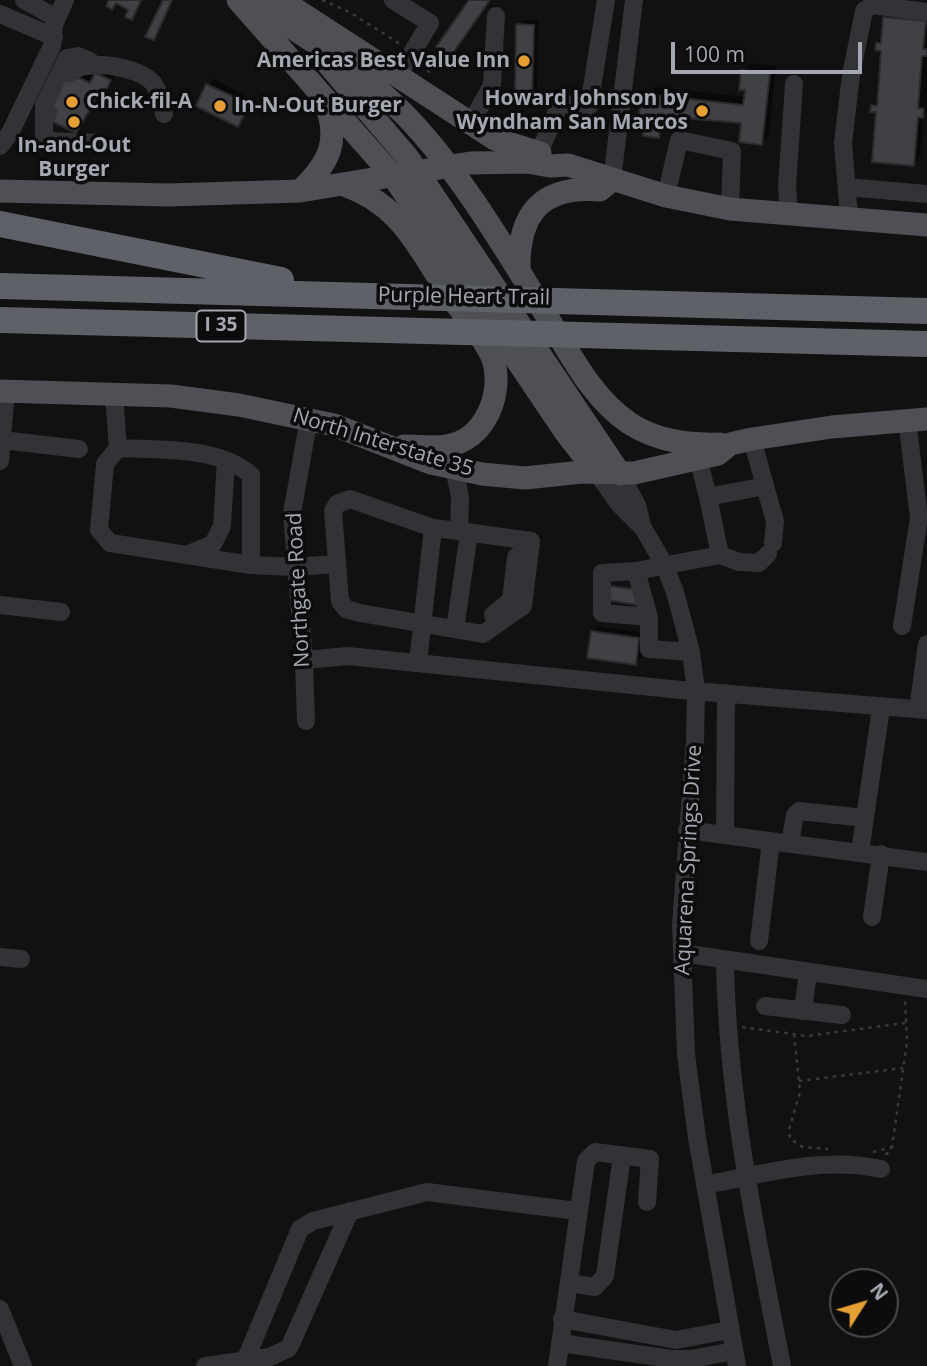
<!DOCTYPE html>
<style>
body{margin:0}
#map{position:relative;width:927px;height:1366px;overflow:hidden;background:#111112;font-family:"Open Sans",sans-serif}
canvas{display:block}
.north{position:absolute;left:829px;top:1268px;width:70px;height:70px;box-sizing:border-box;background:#0c0c0d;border:2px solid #484a4f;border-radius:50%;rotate:53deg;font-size:19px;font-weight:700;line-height:28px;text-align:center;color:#a3a8b2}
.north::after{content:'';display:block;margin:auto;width:24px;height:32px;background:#e69f35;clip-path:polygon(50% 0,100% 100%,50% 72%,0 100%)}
.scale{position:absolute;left:671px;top:42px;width:191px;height:32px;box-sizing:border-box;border:4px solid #a3a8b2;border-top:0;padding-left:9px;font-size:21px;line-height:24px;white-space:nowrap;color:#a3a8b2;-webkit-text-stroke:5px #0c0c0d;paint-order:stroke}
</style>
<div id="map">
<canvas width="927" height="1366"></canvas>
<div class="north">N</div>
<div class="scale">100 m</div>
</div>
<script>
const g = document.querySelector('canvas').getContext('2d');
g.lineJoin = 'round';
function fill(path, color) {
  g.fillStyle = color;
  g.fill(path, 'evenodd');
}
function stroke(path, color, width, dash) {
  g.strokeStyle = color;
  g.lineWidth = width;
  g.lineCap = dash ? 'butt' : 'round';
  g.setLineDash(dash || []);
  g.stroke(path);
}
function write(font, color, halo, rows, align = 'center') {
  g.font = font + ' "Open Sans",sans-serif';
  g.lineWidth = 7;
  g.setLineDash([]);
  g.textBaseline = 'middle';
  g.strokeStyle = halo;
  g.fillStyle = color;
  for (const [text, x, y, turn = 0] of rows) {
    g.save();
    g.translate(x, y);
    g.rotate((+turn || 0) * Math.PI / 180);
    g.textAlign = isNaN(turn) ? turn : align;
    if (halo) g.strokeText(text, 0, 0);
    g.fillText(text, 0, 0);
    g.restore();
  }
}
fill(new Path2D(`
 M893,10L927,13V111L924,114L921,156L913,164L872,106L879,99L883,49L877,44L884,37L885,18Z
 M524,20H538L537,89L531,95L518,25Z
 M751,63L776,66L769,135L761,143L743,121L667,115L666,128L658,136L642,107L655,87L746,97L743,70Z
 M104,66L117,72L109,90L99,96L76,131L59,109L66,72Z
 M213,79L249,97L248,99L252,102L238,125L198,105Z
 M598,626L644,633L641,658L635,664L592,631Z`), '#0007');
const building = new Path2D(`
 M109,0H141L132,20L125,17L128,10L116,3L112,10L106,6Z
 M163,0H172L154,40L145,37Z
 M469,0H490L450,57L436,47Z
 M883,17L926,21L923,49H927V56H922L918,108L924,109L923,118L918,117L914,166L872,162L876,112H870L871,105L877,106L881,51L875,50L876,43H881Z
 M516,24L534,25L532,97L515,96Z
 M741,70L770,73L762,145L739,142L741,123L661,116L659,138L643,136V130L637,129L640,106L644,107L646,94L743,105L745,90H739Z
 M64,71L90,83L95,73L111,80L102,99L97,97L76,133L51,121L56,110L47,106Z
 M206,84L245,102L244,105L248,107L238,127L196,106Z
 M610,586L639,590L637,605L608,600Z
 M591,631L639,638L636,665L587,658Z`);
fill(building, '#404145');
stroke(building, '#2b2b2e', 2);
stroke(new Path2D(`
 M322,0L351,13L400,44
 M426,61L429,74
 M742,1027L807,1036L905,1023
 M794,1034L800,1092L789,1130L790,1139L803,1147L828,1149
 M799,1081L903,1068
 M873,1152L892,1147
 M886,1155L892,1147L907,1042L905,1000`), '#383a3e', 2.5, [3.5, 5]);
stroke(new Path2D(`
 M24,0L56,18
 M393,0L430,23L398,76
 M0,14L54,37
 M70,73C86,58 138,66 153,83C160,92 161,103 164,114
 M48,113L44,122V138L48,141L98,143
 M44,122V105L67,58L78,56L90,61
 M471,123L492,85L496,16
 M0,146L10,133L52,46L54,25L65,0
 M539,153L560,104L589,106L606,0
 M612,180L634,0
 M847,187L927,194
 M666,196L679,140L732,151L730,209
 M789,213L787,186L794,84
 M849,217L843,143L851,75L864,11L872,5L927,12
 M114,394L118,448C159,450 218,446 251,475V565L110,543L99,530L105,464L118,448
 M2,440L79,449
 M698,458L708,497L765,486L752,439
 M0,461L6,391
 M454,468L460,497L459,531L433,528L350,499L337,504L333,511L340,601L346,609L360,613L483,634L523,606L531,541L459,531
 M597,473L619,504L643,528L664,564L675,592L691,652L696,691L695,740L681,925L686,1054L697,1138L737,1366
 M620,474L637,505L642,525
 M765,486L775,521L773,543
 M708,497L720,555L739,562L759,563L768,554
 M186,555L213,544L222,526L226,461
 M251,565L294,567L335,564
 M636,571L649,617
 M0,605L61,612
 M493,615L511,600L516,557L531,546
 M902,626L919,518L907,420
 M455,629L469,533
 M691,652L649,649V617L602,613V573L636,571L720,555
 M304,660L348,656L681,690L927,710
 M418,662L433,528
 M918,709L927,644
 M306,721L304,660L292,513L309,418
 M687,830L927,862
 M725,835L726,693
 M790,843L795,815L799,811L865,818
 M860,852L881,708
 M872,917L881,854
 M759,941L771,841
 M682,953L927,989
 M0,957L21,959
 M725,960C727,1098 756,1231 782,1366
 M765,1006L842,1015
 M803,1011L808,972
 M705,1185C763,1174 822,1156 881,1169
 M569,1283L595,1287L605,1276L622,1156
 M0,1309L23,1366
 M562,1319L676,1340L729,1330
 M560,1343L672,1359H691L734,1351
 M245,1361L300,1229L313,1221L427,1192L577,1211
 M205,1366L270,1357L289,1348L350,1211
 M557,1366L586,1161L595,1152L650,1159L647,1202`), '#323337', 18);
stroke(new Path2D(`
 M238,0L393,176L566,433L597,473
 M255,0C273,17 291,27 311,40C344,63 377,86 406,116C460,172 502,244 543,310C568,349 590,397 629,423C657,441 687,445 720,444
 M281,0L495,139L540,153
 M323,58L408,158L620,474
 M344,185C401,205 416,245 448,292C460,311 486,339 493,359C504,393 485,441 446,446C433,448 417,446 404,446
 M0,191L168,195L300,191L470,163L527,162L550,166L568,165L666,196L730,209L927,225
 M300,191C330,163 341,139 324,100
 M519,270C518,213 542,185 600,190L612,180
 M0,391L171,396L239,405L334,425L431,463L482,474L525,478L582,472L634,473L718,454L730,444L752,439L832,427L927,419`), '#4e5056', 23);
stroke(new Path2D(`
 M0,224L281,280
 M0,286L927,311
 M0,320L927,344`), '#5e6167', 26);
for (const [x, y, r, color] of [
 [524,61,7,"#e69f35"],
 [72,102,7,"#e69f35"],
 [220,106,7,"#e69f35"],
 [702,111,7,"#e69f35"],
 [74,122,7,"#e69f35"]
]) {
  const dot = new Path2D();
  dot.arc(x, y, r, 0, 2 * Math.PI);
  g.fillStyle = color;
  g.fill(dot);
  stroke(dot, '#0c0c0d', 2.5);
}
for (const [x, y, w] of [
 [221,326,49]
]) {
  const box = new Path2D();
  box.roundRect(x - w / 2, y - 15.5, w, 31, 5);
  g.fillStyle = '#0c0c0d';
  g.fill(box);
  stroke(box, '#a3a8b2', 2);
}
write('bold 19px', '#a3a8b2', null, [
 ["I 35",221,326]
]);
write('bold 21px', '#a3a8b2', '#0c0c0d', [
 ["Americas Best Value Inn",510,61],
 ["Howard Johnson by",688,99],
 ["Wyndham San Marcos",688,123],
 ["Chick-fil-A",86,102,"left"],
 ["In-N-Out Burger",234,106,"left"],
 ["In-and-Out",74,146,"center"],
 ["Burger",74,170,"center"]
], 'right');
write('21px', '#a3a8b2', '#0c0c0d', [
 ["Purple Heart Trail",464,297,1],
 ["North Interstate 35",383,443,17],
 ["Northgate Road",299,590,-93],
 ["Aquarena Springs Drive",689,860,-87]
]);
</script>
